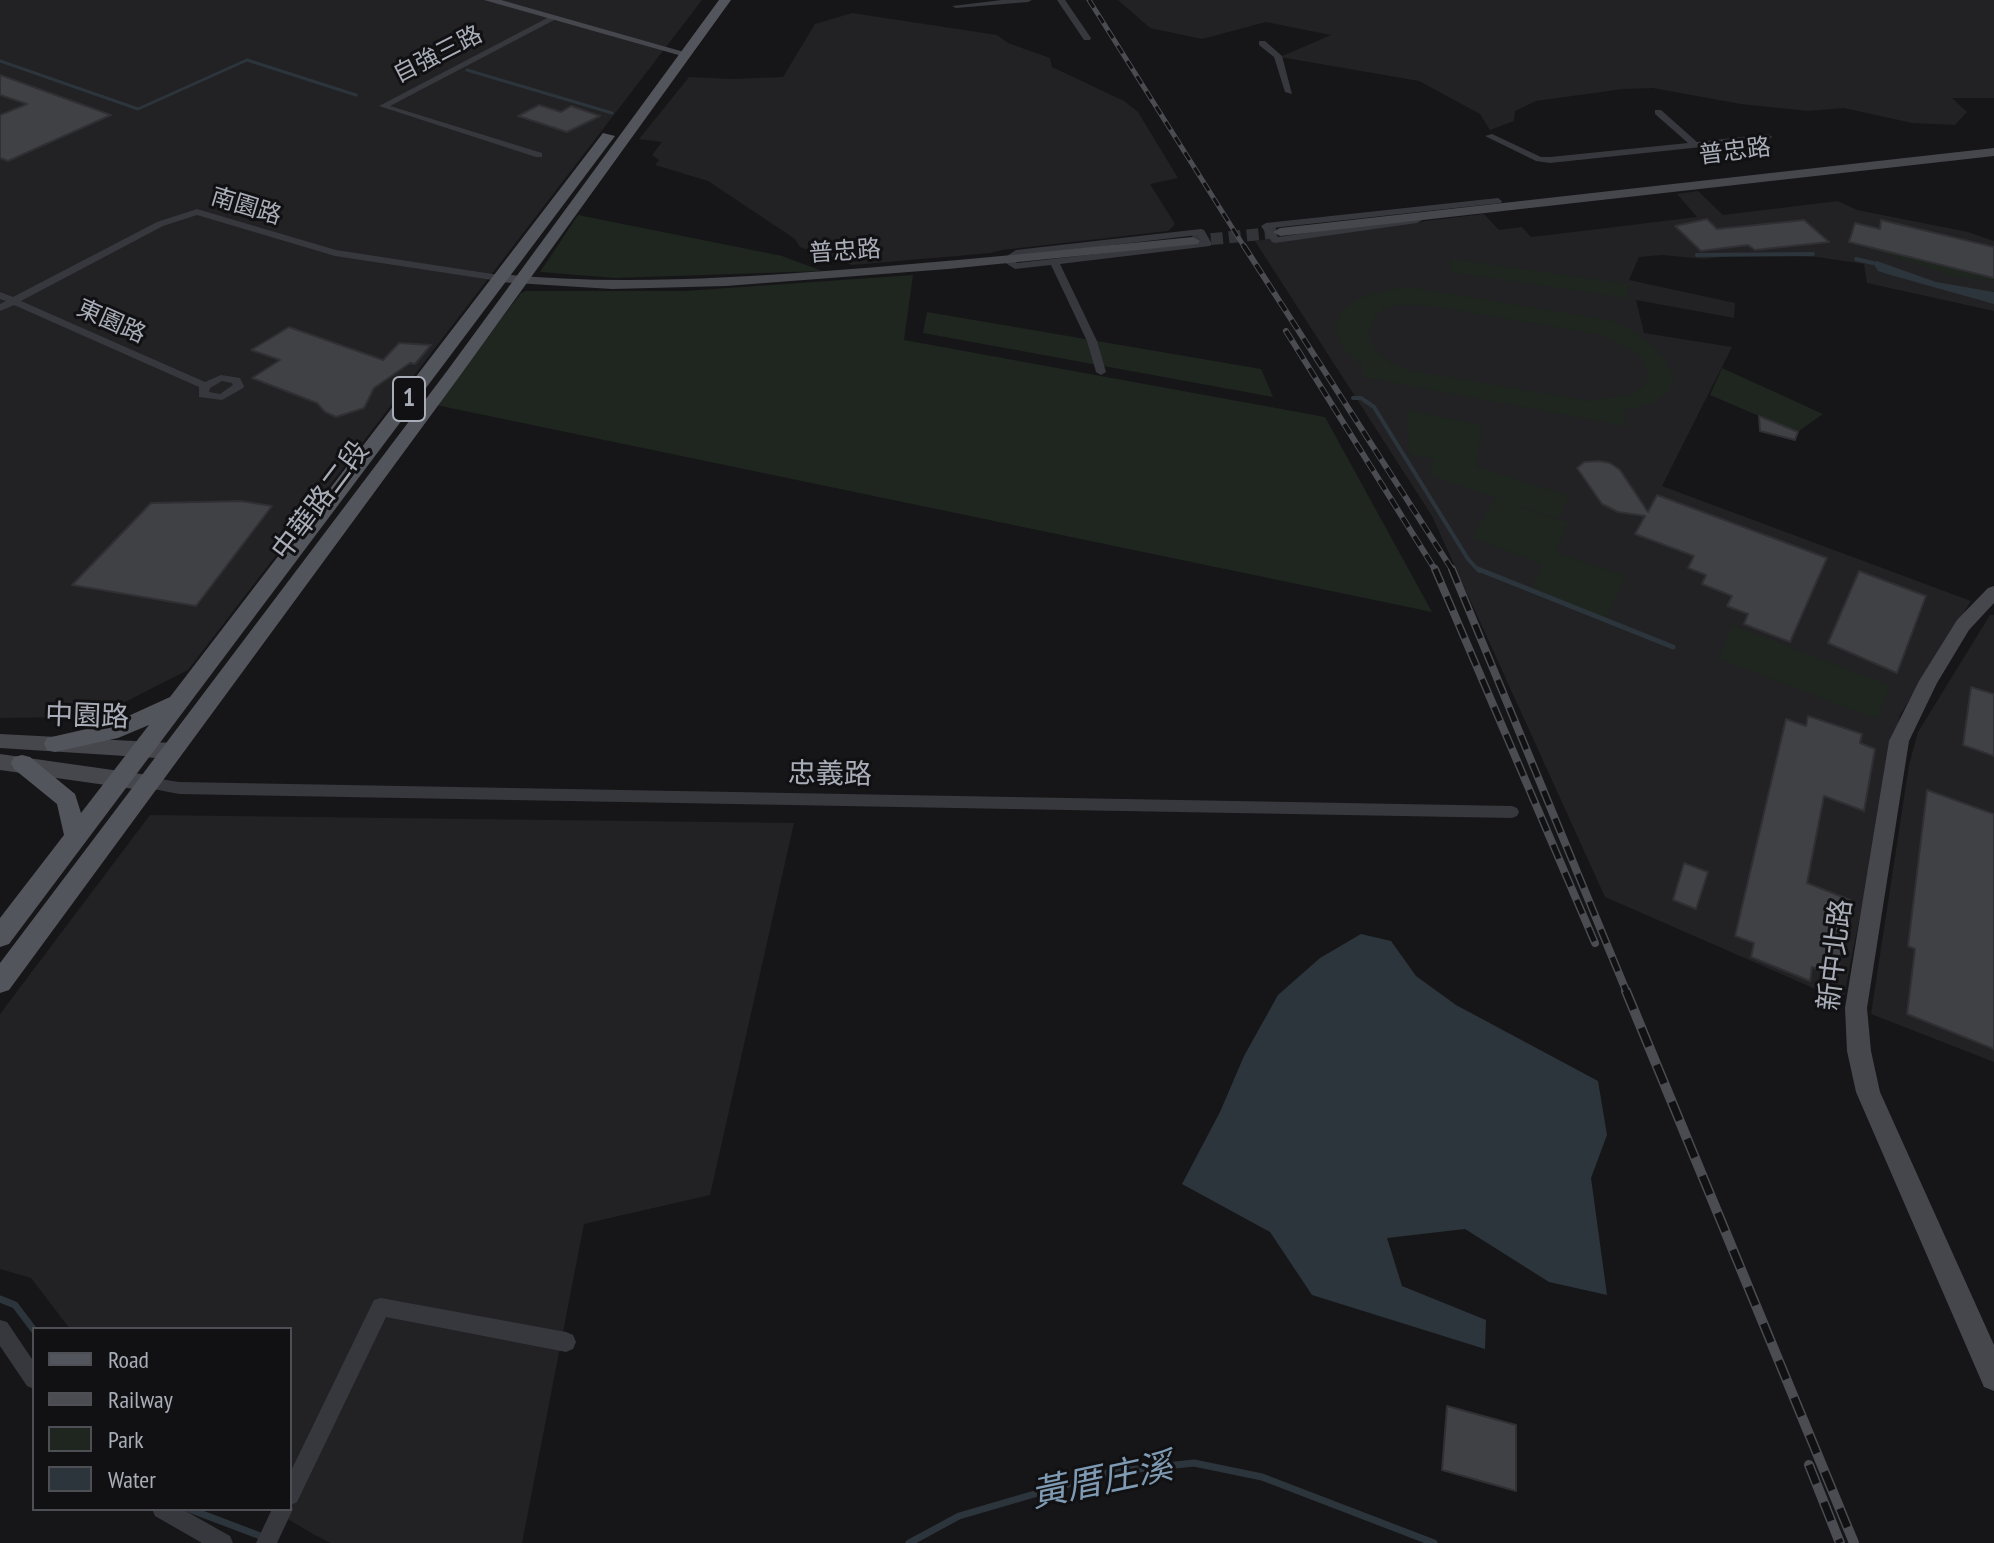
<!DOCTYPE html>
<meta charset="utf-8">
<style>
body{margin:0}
#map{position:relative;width:1994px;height:1543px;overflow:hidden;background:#161618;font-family:"PT Sans Narrow",sans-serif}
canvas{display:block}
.legend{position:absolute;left:32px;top:1327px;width:260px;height:184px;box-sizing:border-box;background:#111113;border:2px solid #4d4f55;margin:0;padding:10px 14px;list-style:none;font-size:24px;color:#a8adb8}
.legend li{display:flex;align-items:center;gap:16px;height:40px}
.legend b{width:40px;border:2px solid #4d4f55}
</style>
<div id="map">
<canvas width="1994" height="1543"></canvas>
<ul class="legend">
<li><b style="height:10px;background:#53555c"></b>Road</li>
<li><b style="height:10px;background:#4a4c52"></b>Railway</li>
<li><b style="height:22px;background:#1e261f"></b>Park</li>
<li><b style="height:22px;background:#2c353c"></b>Water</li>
</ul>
</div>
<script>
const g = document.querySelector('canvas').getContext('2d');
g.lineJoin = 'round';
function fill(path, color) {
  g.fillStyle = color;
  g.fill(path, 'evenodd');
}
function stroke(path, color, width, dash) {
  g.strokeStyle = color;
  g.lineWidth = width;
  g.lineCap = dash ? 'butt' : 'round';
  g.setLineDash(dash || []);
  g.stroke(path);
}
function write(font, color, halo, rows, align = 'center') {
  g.font = font + ' "PT Sans Narrow","Noto Sans TC",sans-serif';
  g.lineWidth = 6;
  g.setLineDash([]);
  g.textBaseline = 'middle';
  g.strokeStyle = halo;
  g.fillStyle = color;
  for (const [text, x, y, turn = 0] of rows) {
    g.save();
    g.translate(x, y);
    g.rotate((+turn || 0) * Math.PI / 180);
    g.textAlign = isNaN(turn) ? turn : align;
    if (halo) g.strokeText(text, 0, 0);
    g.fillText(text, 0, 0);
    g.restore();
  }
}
fill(new Path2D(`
 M0,0H702L188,670L121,704L72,717L0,718Z
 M1118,0H1994V98H1952L1967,112L1955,125L1912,123L1844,108L1808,111L1741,104L1653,88L1623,89L1536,101L1515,111L1514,121L1490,130L1480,114L1419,81L1280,57L1331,35L1266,22L1202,39L1150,28Z
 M852,13L997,35L1008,43L1050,58L1052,67L1124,101L1138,112L1178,178L1150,184L1175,224L1168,231L1002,250L991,253L852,265L800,247L795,239L708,181L655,165L659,160L652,155L662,142L639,139L689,77L734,79L783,77L815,24Z
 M1698,191L1723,215L1838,201L1857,210L1968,232L1994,241V311L1867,283L1864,264L1817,257L1745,254L1705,259L1662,255L1639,257L1629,280L1735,303L1734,318L1636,300L1644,333L1732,347L1662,486L1971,601L1900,715L1843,1001L1605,897L1432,516L1255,241L1484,214L1499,230L1522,227L1531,237L1549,235L1697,217L1677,194Z
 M1990,615H1994V1062L1871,1014L1909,765L1918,732Z
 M150,815L794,823L710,1195L584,1224L522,1543H331L313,1534L271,1509H290V1329H70L31,1278L0,1269V1014Z`), '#222225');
fill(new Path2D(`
 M578,215L782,256L822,271L615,278L540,272Z
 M1849,242L1888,252L1911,243L1908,258L1937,265L1938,262L1994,278V280L1961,278Z
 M1453,259L1628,284V298L1450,272Z
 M913,275L904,340L1325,417L1432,612L436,405L521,293L526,291H685Z
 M1408,287L1610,320C1639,333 1664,348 1674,379C1665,402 1648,406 1624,410L1625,426L1362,377L1363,366C1337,349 1322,317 1359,299C1374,292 1391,290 1408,287ZM1404,305H1425L1602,335L1635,352L1645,365L1648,376L1644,386L1632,394L1590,401L1408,370C1388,363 1377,356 1368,336L1376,314L1388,307Z
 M927,312L1261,369L1273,397L923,333Z
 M1722,368L1823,414L1789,438L1760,431L1759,416L1710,395Z
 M1407,410L1482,425L1476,466L1569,496L1558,518L1429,475L1435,459L1409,454Z
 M1495,498L1569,523L1555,552L1625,576L1606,620L1529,592L1543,564L1472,538Z
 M1733,625L1890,686L1877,719L1719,659Z`), '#1e261f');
fill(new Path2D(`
 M1877,261L1936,282L1994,292V304L1887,274L1878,271L1873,263Z
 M1361,934L1391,941L1416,976L1456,1005L1598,1081L1607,1135L1591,1178L1607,1295L1549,1282L1465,1229L1387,1238L1402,1286L1486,1320L1485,1349L1312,1295L1270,1232L1182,1184L1220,1112L1244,1056L1278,995L1320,958Z`), '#2c353c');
stroke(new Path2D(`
 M0,61L138,109L247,60L356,95
 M467,70L612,113`), '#2c353c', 3);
stroke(new Path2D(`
 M1697,255L1813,254
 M1856,259L1873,263
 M1353,398H1361L1374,407L1468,559L1479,571`), '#2c353c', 4);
stroke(new Path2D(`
 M1478,569L1673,647`), '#2c353c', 5);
stroke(new Path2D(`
 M0,1299L15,1305L34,1330
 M189,1509L263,1537
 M909,1543L959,1516L1110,1472L1194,1463L1262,1477L1434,1543`), '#2c353c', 7);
const building = new Path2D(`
 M0,75L111,115L8,161L0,158V115L27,104L0,95Z
 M539,105L561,112L571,106L600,116L567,132L518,116Z
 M1707,219L1717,229L1804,220L1829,242L1755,250L1748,245L1701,251L1675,226Z
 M1881,220L1994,247V278L1849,242L1855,223L1880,229Z
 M289,327L383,360L399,343L431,345L415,364L410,363L374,388L364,408L336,417L325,412L317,403L252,378L280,360L251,350Z
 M1759,416L1798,432L1795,440L1760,431Z
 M1599,461L1610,463L1620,470L1648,512L1657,495L1827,558L1790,642L1744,624L1748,614L1727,606L1732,596L1702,584L1706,575L1688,568L1694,556L1635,534L1645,516L1618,512L1602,504L1577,468L1584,462Z
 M241,501L272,506L196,606L72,585L151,503Z
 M1859,571L1926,596L1897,673L1828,643Z
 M1971,687L1994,694V756L1963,745Z
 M1808,716L1862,734L1860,743L1875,749L1864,811L1824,796L1807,883L1850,900L1837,977L1812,967L1810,981L1751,957L1754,943L1735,936L1786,719L1806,726Z
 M1927,790L1994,814V1049L1907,1014L1915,949L1908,946Z
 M1684,863L1708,872L1696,909L1673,900Z
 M1447,1406L1516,1425V1491L1442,1470Z`);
fill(building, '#404145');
stroke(building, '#303034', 2);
stroke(new Path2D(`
 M1193,241L1280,232`), '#333438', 12, [12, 6]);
fill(new Path2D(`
 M1002,0H1032L1028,2L956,8L952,6Z
 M1057,0H1065L1091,38L1090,40H1084Z
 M551,16L558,18L390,106L542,153V157H536L379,106Z
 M1259,41H1265L1282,56L1292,94L1285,92L1274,57L1259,45Z
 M1655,110H1661L1697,142L1768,134L1772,137L1768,140L1550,163L1536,161L1485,136L1492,134L1541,157H1550L1688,143L1655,114Z
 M1498,198L1502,201L1501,203L1272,228L1278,237L1417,217L1422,220L1417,223L1275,243L1272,242L1261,226L1266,223Z
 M197,209L336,250L499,275L504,278L499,281L335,256L197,215L163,226L21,301L205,382L221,375L240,378L244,386L243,388L222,400L199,397V387L14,305L0,311V304L6,301L0,299V292L13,297L157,222ZM222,381L232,383L233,385L220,394L209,392L210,388Z
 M1201,229L1204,230L1212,244L1210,246L1060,264L1097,341L1106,372L1101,375L1096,372L1087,341L1051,265L1015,269L1001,260L1016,250ZM1198,235L1201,242L1017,263L1012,260L1019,256Z
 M148,777L179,782L1512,806L1517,808L1519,812L1517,816L1512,818L179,794L143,787L141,783L143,779Z
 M381,1298L566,1332L573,1335L576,1342L573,1349L566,1352L386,1317L297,1502L291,1505L293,1509L277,1543H256L272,1509H290V1473L374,1300Z
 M0,1320L7,1322L34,1362V1389L27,1386L0,1346Z
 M152,1509H182L230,1536L233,1543H202L155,1516Z`), '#37383d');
fill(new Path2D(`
 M484,0H501L691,54L682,56Z
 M1994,148V156L1280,236L1273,232L1280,228Z
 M1193,237L1200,241L1198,244L948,269L726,286L612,289L499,282L492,278L499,274C608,285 716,279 825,271C948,262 1071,249 1193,237Z
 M1994,586V603L1969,630L1937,683L1909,741L1867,1008L1871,1051L1880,1092L1994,1345V1391L1984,1387L1856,1092L1847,1051L1845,1008L1889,741L1919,681L1957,620L1988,588Z
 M0,734L172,743L179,746L182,751L179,756L172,759L0,748Z
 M0,754L148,775L155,777L158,783L155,789L148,791L0,770Z`), '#45474d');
fill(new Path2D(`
 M719,0H731L459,377L9,990L0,993V963L447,371Z
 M603,133L615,136L9,944L0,947V918L64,835L57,804L14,769L11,763L14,757L22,755L30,757L75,794L81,813L149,725L118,738L55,752L47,750L44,744L47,738L113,723L170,697Z`), '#53555c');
const railFar3 = new Path2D(`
 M1089,0L1245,248`);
const railFar2 = new Path2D(`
 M1244,246L1453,571
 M1286,331L1436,571`);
const railFar1 = new Path2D(`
 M1435,569L1595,943
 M1452,569L1627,993`);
const rail = new Path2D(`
 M1626,991L1854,1543
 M1809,1465L1840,1543`);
stroke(railFar3, '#4a4c52', 5);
stroke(railFar2, '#4a4c52', 6);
stroke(railFar1, '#4a4c52', 8);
stroke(rail, '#4a4c52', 10);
stroke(railFar3, '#111113', 3, [9]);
stroke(railFar2, '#111113', 4, [11]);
stroke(railFar1, '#111113', 5, [15]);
stroke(rail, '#111113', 7, [20]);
write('24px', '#a8adb8', '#111113', [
 ["自強三路",438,55,-27],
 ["普忠路",1735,152,-7],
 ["南園路",246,207,17],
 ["普忠路",845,252,-4],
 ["東園路",111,322,24]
]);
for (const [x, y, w] of [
 [409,399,32]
]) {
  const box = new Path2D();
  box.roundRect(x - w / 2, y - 22, w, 44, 6);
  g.fillStyle = '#111113';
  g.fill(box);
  stroke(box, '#a8adb8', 2);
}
write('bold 26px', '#a8adb8', null, [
 ["1",409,399]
]);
write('28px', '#a8adb8', '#111113', [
 ["中華路二段",321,501,-53],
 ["中園路",87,717,2],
 ["忠義路",830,775,1],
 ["新中北路",1836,955,-83]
]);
write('italic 36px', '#7f9bb3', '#111113', [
 ["黃厝庄溪",1102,1482,-12]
]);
</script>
